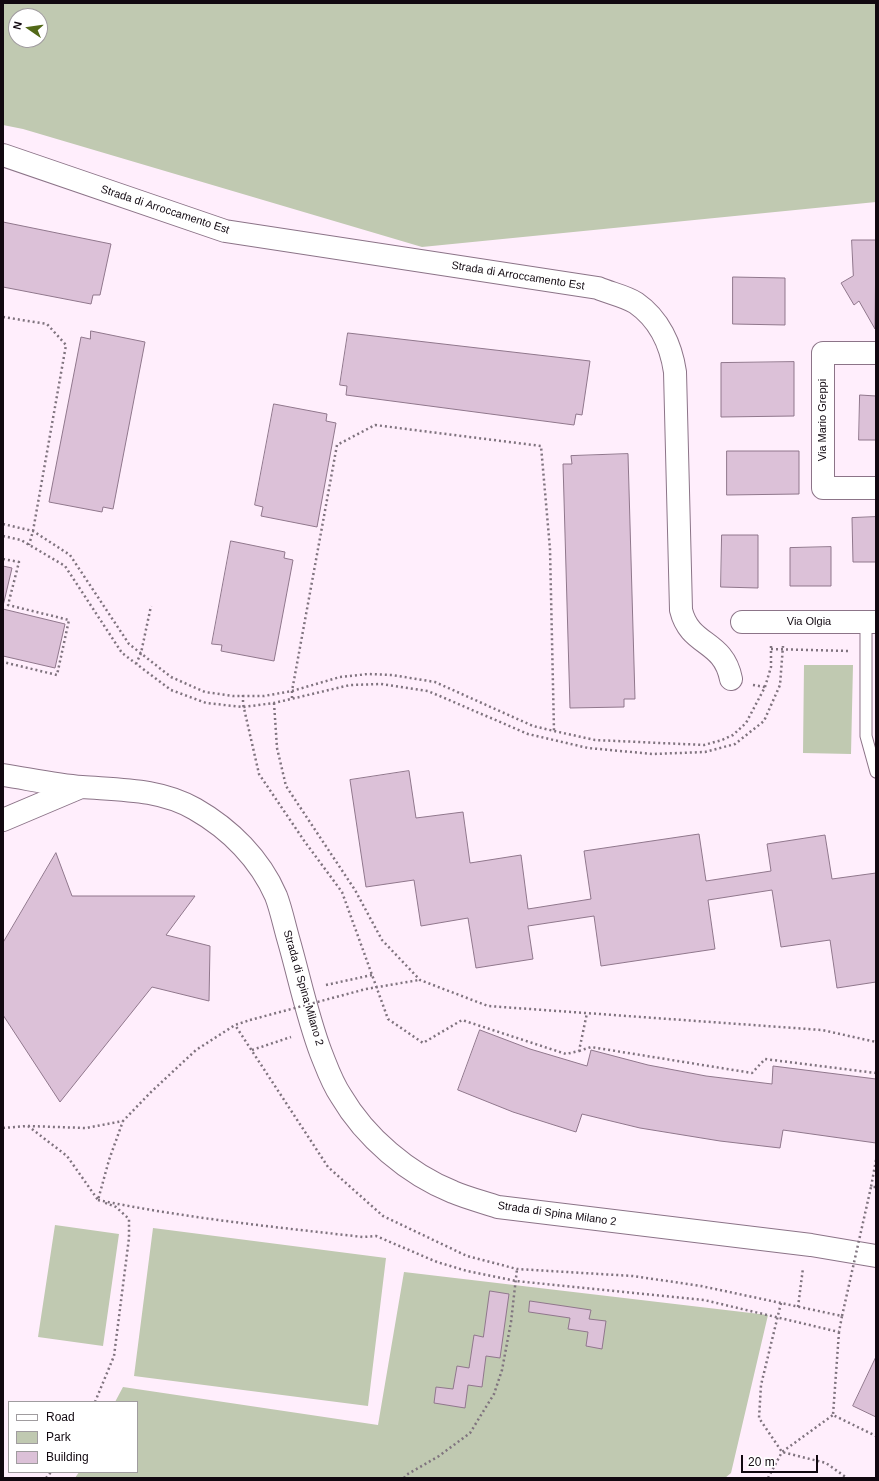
<!DOCTYPE html>
<style>
body{margin:0}
#map{position:relative;width:879px;height:1481px;overflow:hidden;background:#ffeefc;font-family:Helvetica,sans-serif}
canvas{display:block}
.frame{position:absolute;inset:0;border:4px solid #110810;pointer-events:none}
.legend{position:absolute;left:8px;top:1401px;width:130px;height:72px;box-sizing:border-box;background:#fff;border:1px solid #a09c9f;margin:0;padding:5px 7px;list-style:none;font-size:12px;color:#110810}
.legend li{display:flex;align-items:center;gap:8px;height:20px}
.legend b{width:20px;border:1px solid #a09c9f}
.north{position:absolute;left:8px;top:8px;width:40px;height:40px;box-sizing:border-box;background:#fff;border:1px solid #a09c9f;border-radius:50%;rotate:283deg;font-size:11px;font-weight:700;line-height:16px;text-align:center;color:#110810}
.north::after{content:'';display:block;margin:auto;width:14px;height:18px;background:#526918;clip-path:polygon(50% 0,100% 100%,50% 72%,0 100%)}
.scale{position:absolute;left:741px;top:1455px;width:77px;height:18px;box-sizing:border-box;border:2px solid #110810;border-top:0;padding-left:5px;font-size:12px;line-height:14px;white-space:nowrap;color:#110810;-webkit-text-stroke:3px #fff;paint-order:stroke}
</style>
<div id="map">
<canvas width="879" height="1481"></canvas>
<div class="frame"></div>
<ul class="legend">
<li><b style="height:5px;background:#fff"></b>Road</li>
<li><b style="height:11px;background:#c0c9b1"></b>Park</li>
<li><b style="height:11px;background:#dcc1d8"></b>Building</li>
</ul>
<div class="north">N</div>
<div class="scale">20 m</div>
</div>
<script>
const g = document.querySelector('canvas').getContext('2d');
g.lineJoin = 'round';
function fill(path, color) {
  g.fillStyle = color;
  g.fill(path, 'evenodd');
}
function stroke(path, color, width, dash) {
  g.strokeStyle = color;
  g.lineWidth = width;
  g.lineCap = dash ? 'butt' : 'round';
  g.setLineDash(dash || []);
  g.stroke(path);
}
function write(font, color, halo, rows, align = 'center') {
  g.font = font + ' Helvetica,sans-serif';
  g.lineWidth = 3;
  g.setLineDash([]);
  g.textBaseline = 'middle';
  g.strokeStyle = halo;
  g.fillStyle = color;
  for (const [text, x, y, turn = 0] of rows) {
    g.save();
    g.translate(x, y);
    g.rotate((+turn || 0) * Math.PI / 180);
    g.textAlign = isNaN(turn) ? turn : align;
    if (halo) g.strokeText(text, 0, 0);
    g.fillText(text, 0, 0);
    g.restore();
  }
}
fill(new Path2D(`
 M3,3H876V202L422,247L23,129L3,125ZM16,16H40V40H16Z
 M804,665H853L851,754L803,753Z
 M55,1225L119,1234L103,1346L38,1337Z
 M153,1228L386,1258L368,1406L134,1376Z
 M404,1272L768,1315L731,1473L725,1478H75L79,1472H137V1402H115L123,1387L378,1425Z`), '#c0c9b1');
const building = new Path2D(`
 M3,222L111,244L100,295H93L91,304L3,287Z
 M852,240H876L875,329L859,301L854,305L841,283L853,276Z
 M733,277L785,278V325L733,324Z
 M91,331L145,342L113,509L103,507L102,512L49,502L81,337L90,339Z
 M348,333L590,361L582,415L576,414L574,425L346,395L347,386L340,385Z
 M794,362V416L721,417V363Z
 M860,395L876,396V440H859Z
 M274,404L327,414L326,421L336,423L317,527L261,516L263,507L255,505Z
 M727,451H799V494L727,495Z
 M628,454L635,699H624V707L570,708L563,464H572L571,456Z
 M876,517V562H853L852,518Z
 M722,535H758V588L721,587Z
 M231,541L285,552L284,558L293,560L274,661L221,651L222,645L212,644Z
 M831,547V586H790V548Z
 M3,566L12,568L3,606Z
 M3,609L65,624L55,668L3,656Z
 M409,771L416,818L463,812L470,863L521,855L528,909L591,899L584,851L699,834L706,881L771,871L767,844L825,835L832,879L876,873V982L837,988L830,940L781,947L772,890L708,900L715,949L601,966L594,916L528,926L533,959L476,968L468,918L421,926L414,880L366,887L350,780Z
 M56,853L72,896H195L166,935L210,946L209,1001L152,987L60,1102L3,1015V943Z
 M480,1030L530,1049L587,1066L591,1050L648,1065L706,1076L772,1084L773,1066L876,1079V1143L783,1130L780,1148L720,1141L640,1128L582,1114L576,1132L513,1112L458,1090Z
 M490,1291L509,1294L500,1358L486,1356L482,1387L468,1385L465,1408L434,1403L436,1387L453,1389L457,1366L469,1368L474,1335L483,1337Z
 M530,1301L591,1310L589,1319L606,1321L602,1349L586,1346L588,1332L568,1329L570,1318L529,1312Z
 M876,1357V1417L853,1406Z`);
fill(building, '#dcc1d8');
stroke(building, '#90778c', 1);
const lane = new Path2D(`
 M866,622V736L876,772`);
const street = new Path2D(`
 M3,155L225,231L598,288C609,293 625,296 636,303C659,319 671,345 675,372L681,610C690,647 723,639 731,679
 M876,353H823V488H876
 M742,622H876
 M3,775C29,779 56,785 82,787C122,790 160,789 195,809C230,829 260,859 276,896C281,909 284,924 288,938C299,976 307,1016 321,1053C327,1068 332,1083 341,1096C365,1137 408,1174 453,1192C467,1198 483,1202 498,1207L811,1245L876,1256
 M3,820L81,787`);
stroke(lane, '#8c7488', 13);
stroke(street, '#8c7488', 24);
stroke(new Path2D(`
 M3,317L47,324L66,345L33,531L29,545
 M3,524L33,531L70,555L129,644L171,677L205,692L233,696H264L292,691L340,677L368,674L392,675L435,682L533,726L554,731L595,740L704,745L722,740L733,735L746,723L765,687L771,667V645
 M3,536L21,540L65,566L122,653L171,690L206,703L243,707L274,703L350,685L381,684L428,691L528,734L588,748L653,754L705,752L735,744L764,721L780,685L783,646
 M3,559L19,562L8,605L69,620L57,675L3,662
 M771,649L848,651
 M136,664L141,653L151,606
 M753,685L765,687
 M243,695V704L259,774L305,842L342,892L388,1019L423,1043L462,1020L566,1054L579,1051L587,1013
 M292,698V691L337,445L375,425L541,446L550,549L554,731
 M274,703L277,748L286,786L355,890L382,940L420,980L488,1006L822,1030L876,1042
 M326,985L372,975
 M366,989L419,980
 M252,1050L291,1037
 M579,1051L591,1047L752,1073L765,1059L876,1073
 M28,1126L67,1156L98,1200L109,1160L123,1121
 M3,1128L27,1126L86,1128L123,1121L151,1092L196,1050L235,1025L250,1020
 M876,1160L871,1187H876
 M98,1200C185,1218 274,1227 363,1237L376,1236L437,1262L467,1271L516,1281L704,1300L839,1332L842,1316L701,1286L633,1276L517,1269L467,1256L383,1216L328,1167L235,1025
 M781,1303L761,1385L759,1418L782,1452L826,1463L847,1478
 M798,1307L803,1268
 M839,1332L833,1415L876,1436
 M95,1402L114,1356L129,1238V1219L116,1207L103,1202
 M46,1478L51,1472
 M404,1478L406,1475L439,1456L470,1433L494,1394L502,1370L511,1322L517,1269
 M768,1478L782,1452L833,1415`), '#7f737e', 2.5, [2, 3]);
stroke(lane, '#fff', 11);
stroke(street, '#fff', 22);
stroke(new Path2D(`
 M250,1020L366,989
 M842,1316L871,1187`), '#7f737e', 2.5, [2, 3]);
write('11px', '#110810', '#fff', [
 ["Strada di Arroccamento Est",165,210,18],
 ["Strada di Arroccamento Est",518,276,9],
 ["Via Mario Greppi",823,420,-90],
 ["Via Olgia",809,622],
 ["Strada di Spina Milano 2",303,988,74],
 ["Strada di Spina Milano 2",557,1214,8]
]);
</script>
